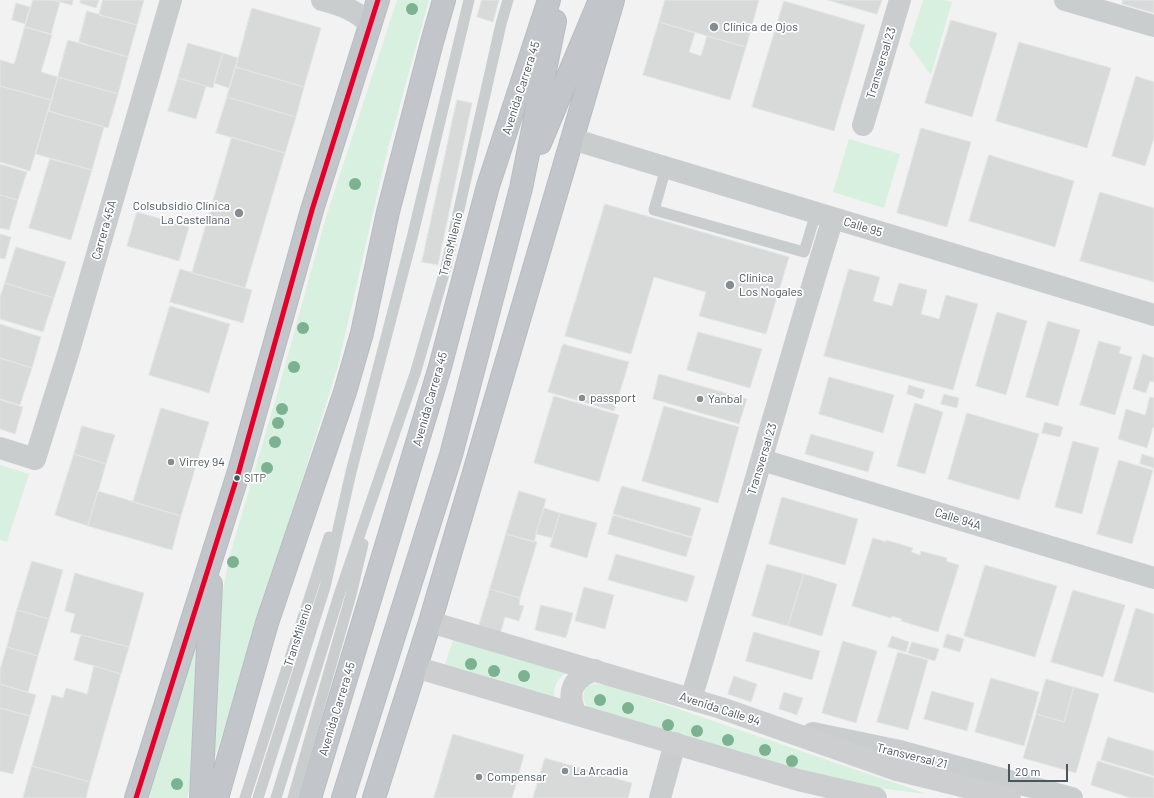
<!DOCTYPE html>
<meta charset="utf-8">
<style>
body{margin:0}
#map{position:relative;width:1154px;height:798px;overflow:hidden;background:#f2f2f2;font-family:Barlow,sans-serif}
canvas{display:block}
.scale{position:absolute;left:1008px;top:764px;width:60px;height:18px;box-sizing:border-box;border:2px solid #4a565e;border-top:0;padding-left:5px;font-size:12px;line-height:14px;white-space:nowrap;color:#4a565e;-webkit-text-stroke:3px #fff;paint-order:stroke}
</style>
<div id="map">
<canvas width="1154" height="798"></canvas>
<div class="scale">20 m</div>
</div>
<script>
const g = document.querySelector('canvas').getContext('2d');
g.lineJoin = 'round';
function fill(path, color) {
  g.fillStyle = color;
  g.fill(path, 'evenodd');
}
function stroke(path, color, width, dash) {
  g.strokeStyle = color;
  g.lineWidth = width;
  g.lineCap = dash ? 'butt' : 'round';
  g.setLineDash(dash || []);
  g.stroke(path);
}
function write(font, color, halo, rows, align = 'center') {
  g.font = font + ' Barlow,sans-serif';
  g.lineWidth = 3.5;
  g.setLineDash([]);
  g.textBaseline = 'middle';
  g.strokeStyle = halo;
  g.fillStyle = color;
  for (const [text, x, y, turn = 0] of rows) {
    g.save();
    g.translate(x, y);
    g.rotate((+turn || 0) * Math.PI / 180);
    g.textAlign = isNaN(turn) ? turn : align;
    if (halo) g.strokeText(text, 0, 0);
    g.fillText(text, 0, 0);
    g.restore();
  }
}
fill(new Path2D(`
 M397,0H429L387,152L338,366L213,763L218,635L222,596L229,558L279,387L326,217Z
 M923,0H944L952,2L931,75L909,45Z
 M849,139L900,154L884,208L833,192Z
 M0,465L29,474L7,542L0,540Z
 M198,634L190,787L187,798H149Z
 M453,640L567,672C557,679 552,688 555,700L444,667Z
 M596,684L608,685L927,794L880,788L793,768L589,709C582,700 582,695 587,686Z`), '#d8f0df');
const building = new Path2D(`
 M33,0H54L60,2L51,34L25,27Z
 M54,0H73L72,5Z
 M81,0H99L96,8L80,3Z
 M103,0H144L137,25L99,15Z
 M482,0H499L493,22L477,17Z
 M665,0H759L746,47L659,22Z
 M828,0H882L877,14Z
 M1123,0H1154V13L1122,4Z
 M784,1L865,25L834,131L752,107Z
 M16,3L30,7L25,24L12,20Z
 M252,8L321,28L304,87L236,67Z
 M87,11L137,25L128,57L79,42Z
 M951,20L997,33L972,117L925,103Z
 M659,22L695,33L689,52L701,56L707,36L746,47L730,100L643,75Z
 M25,27L52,35L41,72L58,77L51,100L0,86V60L14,64Z
 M68,40L128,57L118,94L58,77Z
 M1019,42L1111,68L1087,148L996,121Z
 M188,43L223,53L213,88L178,78Z
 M223,53L238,58L229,88L214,83Z
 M236,67L304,87L296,117L227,97Z
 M1136,76L1154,82V138L1145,166L1112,156Z
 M58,77L118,94L108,128L49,111Z
 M178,78L206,86L196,119L168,111Z
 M0,86L51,100L30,171L0,162Z
 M227,97L296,117L285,153L216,133Z
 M457,100L472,103L438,265L422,262Z
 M48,111L104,127L92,170L36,154Z
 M921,128L971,142L947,227L897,213Z
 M232,137L285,153L245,288L192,273Z
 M989,155L1074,181L1055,247L969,221Z
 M50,159L92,170L71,240L29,228Z
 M0,164L27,172L18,200L0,195Z
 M1100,192L1154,208V282L1080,261Z
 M0,195L18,200L9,230L0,228Z
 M605,204L789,257L766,334L699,316L706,292L654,277L631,354L565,336Z
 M137,212L189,227L179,261L127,246Z
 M0,234L11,237L5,259L0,258Z
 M16,247L66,262L54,298L5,283Z
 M180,269L252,290L243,323L170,302Z
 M849,269L880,277L873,301L892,306L899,283L927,290L921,314L939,319L946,295L978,304L953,390L824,356Z
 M5,283L54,298L43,332L0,319V297Z
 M170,306L230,324L209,393L149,375Z
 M997,312L1027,321L1006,395L976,386Z
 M1048,321L1080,330L1058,406L1026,397Z
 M0,324L41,337L32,368L0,358Z
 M698,332L762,349L750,388L687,370Z
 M1099,341L1121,347L1119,353L1132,357L1115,415L1080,405Z
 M563,344L629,362L614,411L548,392Z
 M1143,354L1154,358V382L1150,381L1146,393L1133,389Z
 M0,358L32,368L20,405L0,399Z
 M659,374L747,399L739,424L653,399Z
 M829,377L894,395L883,433L819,414Z
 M909,385L925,390L922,399L907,394Z
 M944,394L959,398L957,408L941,404Z
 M554,396L619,415L599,482L534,463Z
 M1150,397L1154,398V428L1153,427L1147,448L1118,439L1126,409L1145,415Z
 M0,400L23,407L15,434L0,429Z
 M915,403L943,412L925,474L897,466Z
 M664,406L739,427L718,503L642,481Z
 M161,408L209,422L181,516L133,502Z
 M967,413L1039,434L1019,500L948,479Z
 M1045,422L1063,427L1060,437L1042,433Z
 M82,426L115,435L106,464L74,454Z
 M811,434L874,452L868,472L805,454Z
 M1073,441L1099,448L1082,514L1055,507Z
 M74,454L106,464L88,526L55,515Z
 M1142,454L1154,458V468L1140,464Z
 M1119,460L1153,470L1132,544L1097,534Z
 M622,486L701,508L692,537L613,514Z
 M98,491L181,516L172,550L88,526Z
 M519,491L546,499L534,542L506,534Z
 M782,497L858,519L845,565L769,544Z
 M544,508L560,513L552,538L536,534Z
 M560,513L597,523L587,558L550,547Z
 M613,515L692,538L686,557L608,534Z
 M506,534L537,542L520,598L490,589Z
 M873,538L886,542V540L913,548L911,552L920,555L921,551L947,558L946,561L959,565L938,632L901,621L902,619L892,616L891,618L852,606Z
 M616,554L695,576L687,602L608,580Z
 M32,561L63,570L49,619L17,610Z
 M767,564L804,574L788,626L752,616Z
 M985,565L1057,586L1035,657L964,636Z
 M75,573L144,593L129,647L70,632L75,614L65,611Z
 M804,574L837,584L822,636L788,626Z
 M584,587L614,595L605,629L575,621Z
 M490,589L520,598L519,605L524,606L519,621L505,617L500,635L478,629Z
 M1073,590L1125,605L1103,677L1051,662Z
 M541,605L573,613L566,638L535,630Z
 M1136,608L1154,614V693L1114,681Z
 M17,610L49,619L38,656L7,647Z
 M754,632L820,651L812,680L746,661Z
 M947,634L964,639L960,652L943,647Z
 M81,635L129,647L121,674L74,660Z
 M892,636L909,642L906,652L888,647Z
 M843,641L877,651L856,723L822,713Z
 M912,642L939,649L935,661L908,653Z
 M7,647L38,656L28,692L0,684V670Z
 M898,652L928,660L908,730L877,722Z
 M94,666L121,674L90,782L32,766L52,695L63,698L66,688L87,694Z
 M734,676L757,684L751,702L728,694Z
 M991,678L1039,692L1024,746L975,732Z
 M1046,679L1074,687L1064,722L1036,714Z
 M0,684L36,695L30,716L0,708Z
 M1074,687L1099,694L1076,773L1023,758L1036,714L1064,722Z
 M932,691L974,703L967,731L924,719Z
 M784,692L803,698L797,715L779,709Z
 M0,708L30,716L13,774L0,771Z
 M453,734L524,755L512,798H434Z
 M1108,737L1154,751V776L1101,760Z
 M545,758L632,783L628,798H533Z
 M1098,761L1154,778V798H1131L1091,785Z
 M32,766L90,782L86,798H23Z`);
fill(building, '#d8dada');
stroke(building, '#e4e4e5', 1);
const trunk = new Path2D(`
 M540,143L600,0
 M136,798L239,471L312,210L378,0
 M201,798L211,584
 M217,798L267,623L345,392L362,333L388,212L432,42L444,0
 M310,798L440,367L488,186L549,0
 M343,798L451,455L521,188L555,21
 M374,798L430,622L613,0`);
stroke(trunk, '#b7bdc1', 24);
stroke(new Path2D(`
 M666,168L654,210L804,252L816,213
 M245,798L329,537
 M258,798L325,587L351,472L412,238L469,0
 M276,798L340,592L415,374L446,267L501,24L508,0
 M293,798L351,595L363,544`), '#cacdce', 11);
stroke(new Path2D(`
 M1065,0L1154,26
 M863,125L900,0
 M572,139L1154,315
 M0,448L35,459L68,354L171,0
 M762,460L1154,578
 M691,699C740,539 783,378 833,218
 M813,733L900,751L1072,798
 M660,798L675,743`), '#cacdce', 22);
stroke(new Path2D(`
 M322,0C340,5 357,10 370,25`), '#cacdce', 22);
stroke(new Path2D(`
 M430,622L721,708L897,770L1010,798
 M415,667L798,780L876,798
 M576,714C566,693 572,678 595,670`), '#ccced0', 22);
stroke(trunk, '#c2c6ca', 22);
stroke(new Path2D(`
 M136,798L239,471L312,210L378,0`), '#e4002b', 5);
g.fillStyle = '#7cb292';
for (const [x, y] of [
 [412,9],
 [355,184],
 [303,328],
 [294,367],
 [282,409],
 [278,423],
 [275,442],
 [267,468],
 [233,562],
 [471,664],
 [494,671],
 [524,676],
 [600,700],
 [628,708],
 [668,725],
 [697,731],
 [728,740],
 [765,750],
 [792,761],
 [177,784]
]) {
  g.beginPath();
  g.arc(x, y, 6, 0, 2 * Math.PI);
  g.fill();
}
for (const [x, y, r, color] of [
 [714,27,5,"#858d92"],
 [239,213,5,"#858d92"],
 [730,285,5,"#858d92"],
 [582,398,4,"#858d92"],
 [700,399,4,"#858d92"],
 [171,462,4,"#858d92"],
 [237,478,3.5,"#4a565e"],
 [565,771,4,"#858d92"],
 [479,777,4,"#858d92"]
]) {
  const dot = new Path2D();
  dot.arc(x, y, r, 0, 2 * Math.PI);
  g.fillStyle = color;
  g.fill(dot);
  stroke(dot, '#fff', 1.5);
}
write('11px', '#4a565e', '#fff', [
 ["SITP",244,478]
], 'left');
write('12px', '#4a565e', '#fff', [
 ["Clínica de Ojos",723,27],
 ["Colsubsidio Clínica",230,206,"right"],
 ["La Castellana",230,220,"right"],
 ["Clínica",739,278],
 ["Los Nogales",739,292],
 ["passport",590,398],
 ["Yanbal",708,399],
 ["Virrey 94",179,462],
 ["La Arcadia",573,771],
 ["Compensar",487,777]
], 'left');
write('12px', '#4a565e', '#fff', [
 ["Transversal 23",881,63,-73],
 ["Avenida Carrera 45",521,88,-72],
 ["Calle 95",863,227,17],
 ["Carrera 45A",104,230,-74],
 ["TransMilenio",451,244,-76],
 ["Avenida Carrera 45",430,399,-74],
 ["Transversal 23",762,459,-73],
 ["Calle 94A",958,519,17],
 ["TransMilenio",298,635,-72],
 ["Avenida Carrera 45",337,709,-73],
 ["Avenida Calle 94",720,709,18],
 ["Transversal 21",912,756,14]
]);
</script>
